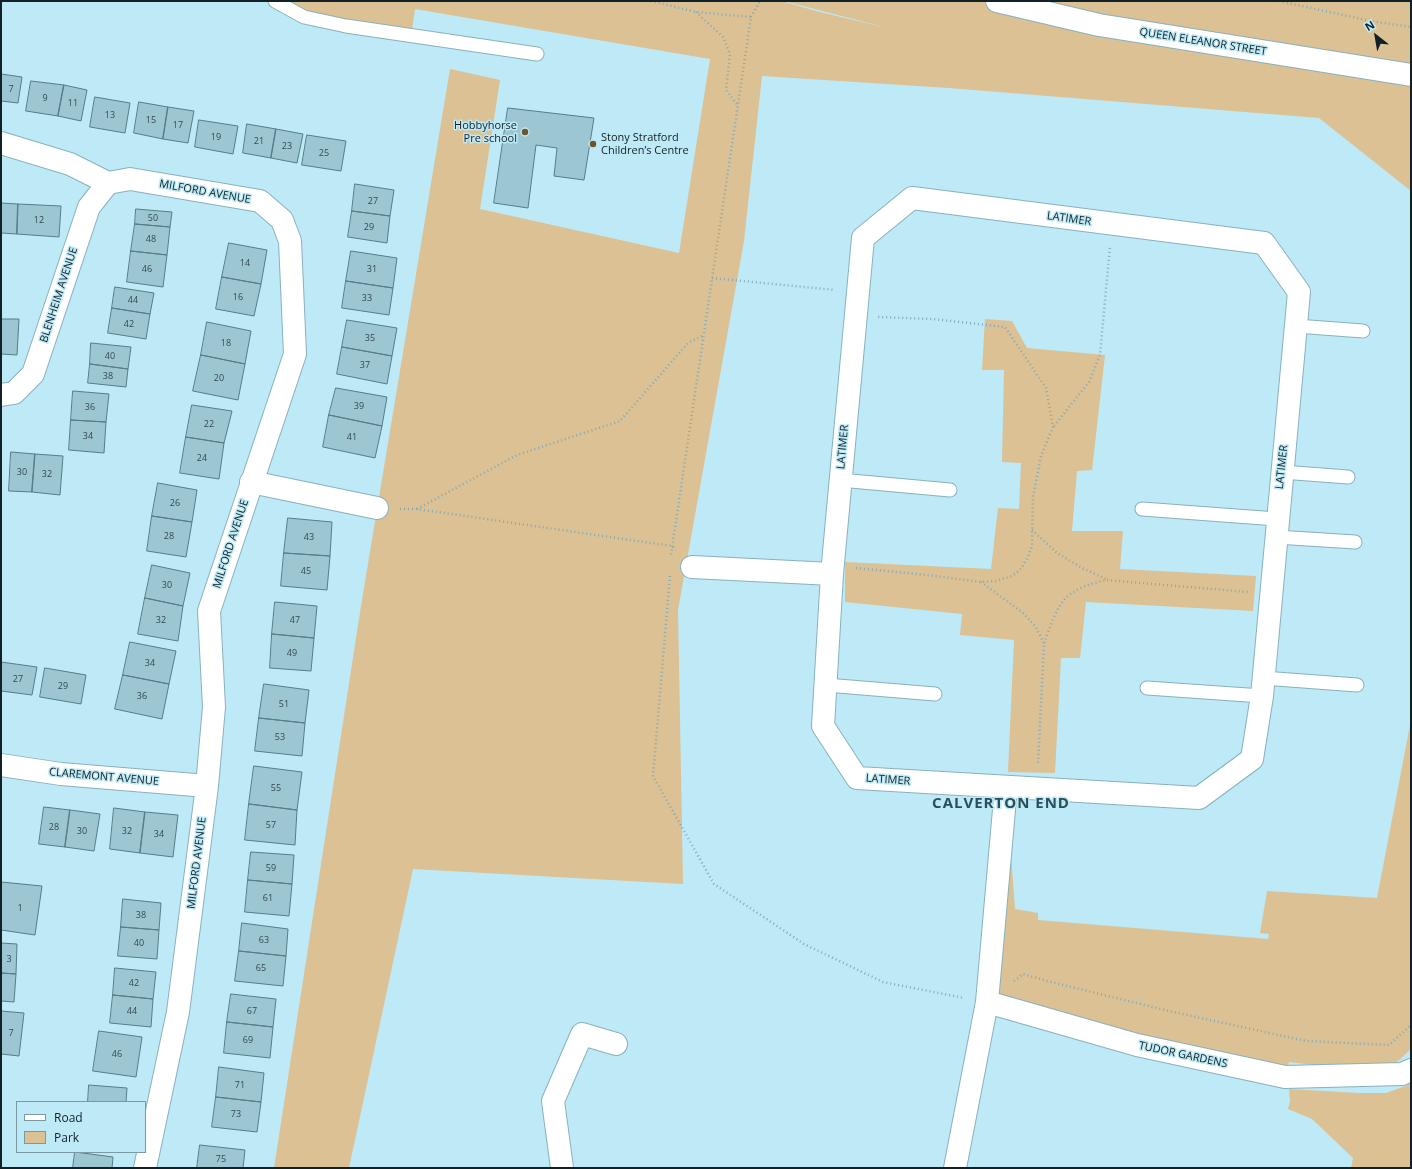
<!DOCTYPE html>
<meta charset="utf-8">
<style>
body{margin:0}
#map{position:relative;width:1412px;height:1169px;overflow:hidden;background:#bee9f6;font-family:"Open Sans",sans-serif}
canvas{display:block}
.frame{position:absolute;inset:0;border:2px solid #112126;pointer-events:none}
.legend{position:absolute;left:16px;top:1101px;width:130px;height:52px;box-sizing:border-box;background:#bee9f6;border:1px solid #7999a3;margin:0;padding:5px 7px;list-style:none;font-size:12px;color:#112126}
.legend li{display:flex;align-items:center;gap:8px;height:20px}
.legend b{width:20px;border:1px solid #7999a3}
.north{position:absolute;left:1356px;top:16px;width:40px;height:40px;-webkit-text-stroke:3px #bee9f6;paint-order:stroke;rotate:329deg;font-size:11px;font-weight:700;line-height:16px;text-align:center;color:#112126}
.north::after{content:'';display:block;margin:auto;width:14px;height:18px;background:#112126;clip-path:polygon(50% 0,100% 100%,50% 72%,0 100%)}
</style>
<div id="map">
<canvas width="1412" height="1169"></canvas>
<div class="frame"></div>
<ul class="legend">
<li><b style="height:5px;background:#fff"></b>Road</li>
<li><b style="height:11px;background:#dbc193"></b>Park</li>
</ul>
<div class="north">N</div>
</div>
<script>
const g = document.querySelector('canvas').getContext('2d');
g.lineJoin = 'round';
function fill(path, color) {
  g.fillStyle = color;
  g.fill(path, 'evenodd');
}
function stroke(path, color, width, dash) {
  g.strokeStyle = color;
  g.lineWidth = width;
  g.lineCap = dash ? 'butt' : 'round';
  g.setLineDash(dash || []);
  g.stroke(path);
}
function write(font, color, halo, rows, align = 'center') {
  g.font = font + ' "Open Sans",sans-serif';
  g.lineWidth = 3;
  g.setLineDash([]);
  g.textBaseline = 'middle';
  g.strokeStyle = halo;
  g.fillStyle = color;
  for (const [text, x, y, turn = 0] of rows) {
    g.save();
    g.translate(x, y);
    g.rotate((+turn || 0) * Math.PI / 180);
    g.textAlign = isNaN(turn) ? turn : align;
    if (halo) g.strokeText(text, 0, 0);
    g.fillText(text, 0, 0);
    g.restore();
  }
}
fill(new Path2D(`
 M275,1H782L816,11L891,29L784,1H1411V191L1319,118L949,88L762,76L744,241L678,610L683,884L413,869L349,1168H274L361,606L450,69L500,80L480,209L679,253L710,59L415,9L411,36L346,26Z
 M985,319L1012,321L1027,348L1105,355L1092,470L1077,471L1072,531H1123L1120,569L1256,576L1253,611L1086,602L1080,658H1061L1055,773L1008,772L1014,640L960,635L962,614L845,602V562L991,569L998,508L1019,509L1021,463L1002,462L1004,370H982Z
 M1411,720V1049L1384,1074L1289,1062L1285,1077L987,1002L1006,787L1015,909L1038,913V920L1268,939L1269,934L1260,933L1267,891L1377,898Z
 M1411,1084V1168H1351L1353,1158L1312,1119L1288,1109L1290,1101L1289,1089L1359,1093H1386Z`), '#dbc193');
const building = new Path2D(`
 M1,74L22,77L18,103L1,101Z
 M31,81L64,85L58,116L26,111Z
 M64,85L87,90L81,121L58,116Z
 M95,97L130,103L125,133L90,127Z
 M139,102L168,107L163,139L134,133Z
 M168,107L194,111L188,143L163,139Z
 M508,108L594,118L584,180L554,176L557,148L536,145L528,208L494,203Z
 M199,120L238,126L233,154L195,147Z
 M247,124L276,129L271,158L243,153Z
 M276,129L303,134L297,163L271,158Z
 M307,135L346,141L341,171L302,165Z
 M355,184L394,190L390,216L352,211Z
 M1,203L18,204L17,234L1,233Z
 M18,204L61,206L59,237L17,234Z
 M136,209L172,212L170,227L135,224Z
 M352,211L390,216L387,243L348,237Z
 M135,224L170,227L167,255L131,251Z
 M229,243L267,250L261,284L222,277Z
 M131,251L167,255L163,287L127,282Z
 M351,251L397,258L393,288L346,281Z
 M222,277L261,284L254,316L216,309Z
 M346,281L393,288L389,315L342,308Z
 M115,287L154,293L150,314L112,308Z
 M112,308L150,314L146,339L108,333Z
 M1,319H19L17,355L1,354Z
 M347,320L397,328L392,356L342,347Z
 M207,322L251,331L245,364L201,355Z
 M91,343L131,347L128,369L90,364Z
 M342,347L392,356L387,384L337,374Z
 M201,355L245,364L238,400L193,391Z
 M90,364L128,369L126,387L88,383Z
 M336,388L387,397L382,426L329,415Z
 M73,391L109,394L106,422L71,420Z
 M192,405L232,411L224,443L186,437Z
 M329,415L382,426L375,458L323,447Z
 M71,420L106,422L104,453L69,450Z
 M186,437L224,443L219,479L180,473Z
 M11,452L35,454L32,492L9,491Z
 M35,454L63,456L60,495L32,492Z
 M158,483L197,490L192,522L152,516Z
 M152,516L192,522L186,557L147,551Z
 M288,518L332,522L330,556L284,553Z
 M284,553L330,556L327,590L281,586Z
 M152,565L190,573L183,606L145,598Z
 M145,598L183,606L178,641L138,634Z
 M275,602L317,606L314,638L272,634Z
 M272,634L314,638L311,671L270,668Z
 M130,642L176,651L169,684L123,675Z
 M1,662L37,667L32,695L1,691Z
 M45,668L86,675L81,704L40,697Z
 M123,675L169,684L162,719L115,709Z
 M264,684L309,690L305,723L259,718Z
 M259,718L305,723L302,756L255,751Z
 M254,766L302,772L297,810L249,804Z
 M249,804L297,810L295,845L245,840Z
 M44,807L70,810L65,847L39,844Z
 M114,808L145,812L140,853L110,849Z
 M70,810L100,814L94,851L65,847Z
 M145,812L178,815L173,857L140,853Z
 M251,852L294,855L292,884L248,880Z
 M248,880L292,884L289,916L245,912Z
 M1,882L42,886L35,935L1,930Z
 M123,899L161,903L159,930L121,927Z
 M242,923L288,929L286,956L239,951Z
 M121,927L159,930L157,959L118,956Z
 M1,943L17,944L16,974L1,973Z
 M239,951L286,956L283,986L235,981Z
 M115,968L156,972L153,999L113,995Z
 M1,973L16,974L14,1002L1,1001Z
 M231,994L276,999L273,1027L227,1022Z
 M113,995L153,999L151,1027L110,1023Z
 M1,1011L24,1013L19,1056L1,1054Z
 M227,1022L273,1027L270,1058L224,1053Z
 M99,1031L142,1037L136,1077L93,1071Z
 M219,1067L264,1073L261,1102L216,1097Z
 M89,1085L127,1088L126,1102H88Z
 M216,1097L261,1102L257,1132L212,1127Z
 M200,1145L245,1150L243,1168H197Z
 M75,1152L113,1157L112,1168H73Z`);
fill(building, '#9bc6d2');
stroke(building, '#557d88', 1);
const lane = new Path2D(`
 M275,1L304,17L346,26L537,54
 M1296,326L1363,331
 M1282,472L1348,477
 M840,480L950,490
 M1142,509L1277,519
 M1276,537L1355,542
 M1263,678L1357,685
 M826,685L935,694
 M1147,688L1262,696`);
const street = new Path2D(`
 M1,143L70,164L108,183L130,179L260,201L282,220L290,241L295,354L209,611L214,707L207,786L178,1012L145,1168
 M912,198L1264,243L1299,292L1262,696L1252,759L1199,798L857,778L823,726L832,574L863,238Z
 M1,395L14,393L33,374L89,207L108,183
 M251,482L377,508
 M692,567L832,574
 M1,765L61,774L207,786
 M1006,787L987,1002L1137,1045L1285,1077L1402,1074L1411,1070
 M562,1168L553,1101L582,1034L616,1044
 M955,1168L987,1002`);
const secondary = new Path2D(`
 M997,1L1099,25L1411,75`);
stroke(lane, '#88b1be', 15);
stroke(street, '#88b1be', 24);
stroke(secondary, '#88b1be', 24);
stroke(new Path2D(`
 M651,1L696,12L751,17L671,555
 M1279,1L1371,21L1411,27
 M696,12L723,37L730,54L726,90L738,106
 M751,17L760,1
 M712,278L835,290
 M1054,426L1089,382L1100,355L1110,246
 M400,509H417L672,546L676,550
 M417,509L517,455L620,421L688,343L704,335
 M1032,530L1057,553L1082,568L1106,579
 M856,568L927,575L981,582L996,581L1012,576L1020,570L1028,557L1032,545L1033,497L1041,456L1053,427L1046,388L1005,327L932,319L878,317
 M670,576L653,776L714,884L804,944L883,982L964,998
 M981,582L1023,613L1035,626L1044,643L1038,765
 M1044,643C1049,629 1057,605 1068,596C1079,587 1093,583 1106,580L1248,592
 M1014,981L1023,974L1047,981L1169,1011L1306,1041L1389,1045L1411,1025`), '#87a9b3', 2.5, [1, 3]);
stroke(lane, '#fff', 13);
stroke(street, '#fff', 22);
stroke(secondary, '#fff', 22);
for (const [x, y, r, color] of [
 [525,132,4,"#705628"],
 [593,144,4,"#705628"]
]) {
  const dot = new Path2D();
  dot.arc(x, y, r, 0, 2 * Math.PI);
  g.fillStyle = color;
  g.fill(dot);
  stroke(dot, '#bee9f6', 1.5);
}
write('9px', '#344a51', null, [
 ["7",11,89],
 ["9",45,98],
 ["11",73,103],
 ["13",110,115],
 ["15",151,120],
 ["17",178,125],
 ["19",216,137],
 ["21",259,141],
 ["23",287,146],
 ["25",324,153],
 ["27",373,201],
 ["50",153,218],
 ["12",39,220],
 ["29",369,227],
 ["48",151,239],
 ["14",245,263],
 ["46",147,269],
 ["31",372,269],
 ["16",238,297],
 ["33",367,298],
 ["44",133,300],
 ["42",129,324],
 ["35",370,338],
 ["18",226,343],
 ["40",110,356],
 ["37",365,365],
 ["38",108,376],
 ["20",219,378],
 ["39",359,406],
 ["36",90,407],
 ["22",209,424],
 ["34",88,436],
 ["41",352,437],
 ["24",202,458],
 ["30",22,472],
 ["32",47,474],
 ["26",175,503],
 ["28",169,536],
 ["43",309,537],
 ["45",306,571],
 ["30",167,585],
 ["32",161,620],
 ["47",295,620],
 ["49",292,653],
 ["34",150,663],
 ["27",18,679],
 ["29",63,686],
 ["36",142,696],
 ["51",284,704],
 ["53",280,737],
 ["55",276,788],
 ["57",271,825],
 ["28",54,827],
 ["30",82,831],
 ["32",127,831],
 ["34",159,834],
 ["59",271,868],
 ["61",268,898],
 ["1",20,908],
 ["38",141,915],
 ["63",264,940],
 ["40",139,943],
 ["3",9,959],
 ["65",261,968],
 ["42",134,983],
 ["44",132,1011],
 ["67",252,1011],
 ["7",11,1033],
 ["69",248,1040],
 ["46",117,1054],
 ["71",240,1085],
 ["73",236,1114],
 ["75",221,1159]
]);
write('11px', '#112126', '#bee9f6', [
 ["QUEEN ELEANOR STREET",1203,42,9],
 ["MILFORD AVENUE",205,192,10],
 ["LATIMER",1069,219,8],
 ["BLENHEIM AVENUE",59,295,-72],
 ["LATIMER",843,447,-85],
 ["LATIMER",1282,467,-84],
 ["MILFORD AVENUE",231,544,-72],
 ["CLAREMONT AVENUE",104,777,5],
 ["LATIMER",888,780,4],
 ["MILFORD AVENUE",197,863,-83],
 ["TUDOR GARDENS",1183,1055,12]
]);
write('11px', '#112126', '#bee9f6', [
 ["Hobbyhorse",517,126],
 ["Pre school",517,139],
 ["Stony Stratford",601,138,"left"],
 ["Children’s Centre",601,151,"left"]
], 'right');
g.letterSpacing = '1px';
write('bold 15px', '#284f5a', '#bee9f6', [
 ["CALVERTON END",1001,804]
]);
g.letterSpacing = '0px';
</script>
